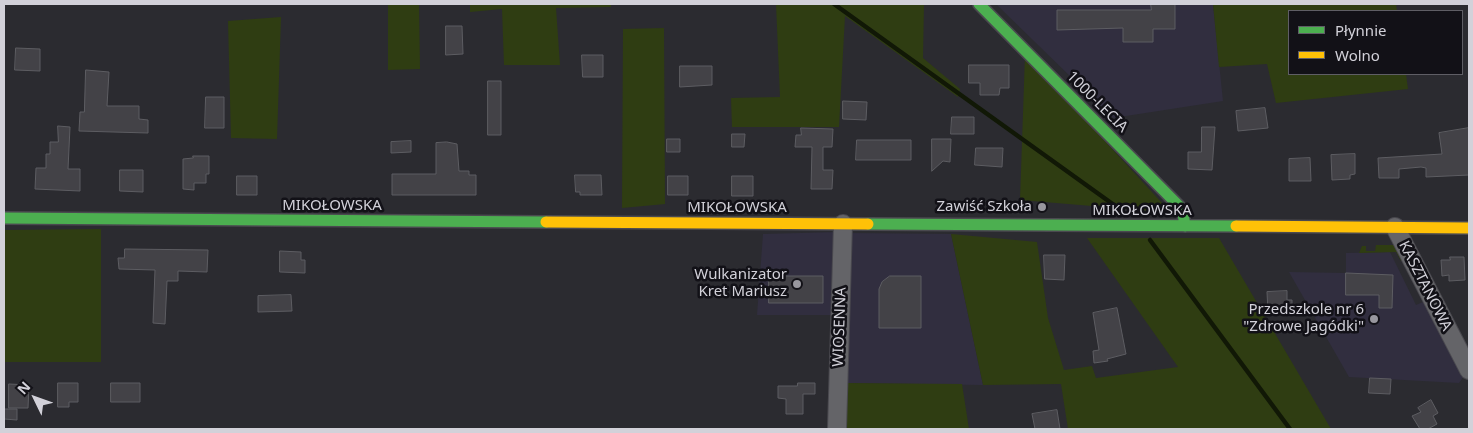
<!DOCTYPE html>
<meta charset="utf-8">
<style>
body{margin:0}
#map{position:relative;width:1473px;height:433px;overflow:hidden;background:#2b2b30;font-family:"Noto Sans",sans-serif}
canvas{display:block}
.frame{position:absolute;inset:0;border:5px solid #d2d1d9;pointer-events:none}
.legend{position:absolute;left:1288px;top:10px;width:175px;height:65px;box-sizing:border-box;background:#121117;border:1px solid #5f5e65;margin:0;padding:6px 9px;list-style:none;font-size:15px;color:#d2d1d9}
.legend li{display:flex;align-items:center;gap:10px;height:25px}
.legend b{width:25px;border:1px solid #5f5e65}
.north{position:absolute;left:10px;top:373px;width:50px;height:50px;-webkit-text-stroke:4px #121117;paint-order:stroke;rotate:312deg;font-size:14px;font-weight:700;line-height:20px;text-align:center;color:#d2d1d9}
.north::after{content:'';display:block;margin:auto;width:18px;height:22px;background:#d2d1d9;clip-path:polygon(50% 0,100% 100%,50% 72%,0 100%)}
</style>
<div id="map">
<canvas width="1473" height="433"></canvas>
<div class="frame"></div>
<ul class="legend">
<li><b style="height:6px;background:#4caf50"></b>Płynnie</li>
<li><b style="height:6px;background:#ffc107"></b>Wolno</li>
</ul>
<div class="north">N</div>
</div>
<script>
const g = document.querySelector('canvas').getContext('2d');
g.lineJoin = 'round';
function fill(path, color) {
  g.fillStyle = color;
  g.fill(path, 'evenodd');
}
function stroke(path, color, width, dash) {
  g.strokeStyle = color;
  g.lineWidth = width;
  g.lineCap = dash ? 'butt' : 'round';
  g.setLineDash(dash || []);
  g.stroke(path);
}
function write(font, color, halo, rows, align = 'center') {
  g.font = font + ' "Noto Sans",sans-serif';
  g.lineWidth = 5;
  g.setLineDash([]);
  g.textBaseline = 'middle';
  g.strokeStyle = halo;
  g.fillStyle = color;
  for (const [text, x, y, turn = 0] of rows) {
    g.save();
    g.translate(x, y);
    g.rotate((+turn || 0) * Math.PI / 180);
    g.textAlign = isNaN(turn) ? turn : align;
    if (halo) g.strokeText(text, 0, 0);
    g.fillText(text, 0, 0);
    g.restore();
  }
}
fill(new Path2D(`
 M996,4H1213L1223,101L1113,118Z
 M838,232L835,315H757L763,234Z
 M848,233L951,234L983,385L845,383Z
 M1390,252L1416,305L1423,302L1464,376L1459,383L1349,377L1289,272L1346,273V253Z`), '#312e3f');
fill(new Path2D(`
 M388,4H419L420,69L388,70Z
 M470,4H611V7L556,8L560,65H504L502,9L470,12Z
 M776,4H924L923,58L960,89L958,97L845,16L839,127H732L731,98L780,97Z
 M1213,4H1396L1397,11H1289V74H1406L1408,89L1276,103L1267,64L1219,67Z
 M281,17L277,139L231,138L228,21Z
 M664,28L665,204L622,208L623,29Z
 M1025,55L1164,205V212L1020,200Z
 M101,229V362H4V230Z
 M951,234L1037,242L1048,318L1064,370L1092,366L1096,378L1178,367L1087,238H1219L1331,429H1068L1061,384L983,385Z
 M1376,245H1395L1404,260L1401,261L1396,252L1359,253L1362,246H1366V251H1375Z
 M845,383L962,384L969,429H843Z`), '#2f3d12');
stroke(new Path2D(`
 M834,4L1121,210
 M1150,240L1290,429`), '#111806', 4.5);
const building = new Path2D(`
 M1151,4H1175V29H1153V42H1123V28L1057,30V10H1151Z
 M446,26H462L463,54L446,55Z
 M16,48L40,49V71L15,70Z
 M582,55H603V77H583Z
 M969,65H1009V88H1000L999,95H980V83H969Z
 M680,66H712V85L680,87Z
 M86,70L109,72L107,106H139V119L148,120V133L79,131L80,112H84Z
 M488,81H501V135H488Z
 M206,97H224V128H205Z
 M843,101L867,102L866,120L843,119Z
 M1265,108L1268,128L1238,131L1236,111Z
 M952,117H974V134H951Z
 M58,126L70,127L68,169H80V191L35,189L36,168H46V154H50V142H58Z
 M1202,127H1215L1212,170L1188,169V152H1201Z
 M801,128L833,129L832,147H823V170H833L832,189H811L812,147H795L796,135H801Z
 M1469,128V175L1426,177V168L1421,167L1399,169V178H1379L1378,158L1442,154L1439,133Z
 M732,134H745L744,147H732Z
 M667,139H680V152H667Z
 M932,139H951L950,162L943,161L932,171Z
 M857,140H911V160H856Z
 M411,141V152L391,153V142Z
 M447,142L457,144L459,171H469V175H476V195H392V174H436V143Z
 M976,148H1003L1002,167L975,165Z
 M1355,154V174L1350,175V179L1332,180L1331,155Z
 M193,156H209V174H206V183H194V190L183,189V159L193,158Z
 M1310,158L1311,181H1289V159Z
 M120,170H143V192L120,191Z
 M575,175H601L602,195H580V192H576Z
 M237,176H257V195H237Z
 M668,176H688V195H668Z
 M732,176H753V196H732Z
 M125,249L208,250L207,272L178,271V281H167L165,324L153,323L155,270L119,269L118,258H124Z
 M280,251L301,252V260H305V273L280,272Z
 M1044,255H1065L1064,280L1045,279Z
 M1450,257H1464L1465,280L1449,281V275L1442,276L1441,260H1450Z
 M1346,273L1393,275L1392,308H1379V295H1346Z
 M769,276H823V303H769Z
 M890,276H921V328H879V289L882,282Z
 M1287,291V300H1292V311L1268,312L1267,292Z
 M291,295L292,311L258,312V296Z
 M1117,308L1126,354L1107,359L1108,361L1094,363L1093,351L1099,350L1093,313Z
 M1370,378L1391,379L1390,394L1369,393Z
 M58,383H78V402H69V407H58Z
 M111,383H140V402H111Z
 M798,383H815V394H803V414H786V399L778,398V386H797Z
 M9,384L29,385L28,408H9Z
 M1431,400L1438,413L1433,416L1437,424L1428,429H1420L1412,416L1421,412L1418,408Z
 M4,409H17V420L4,419Z
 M1057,410L1060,429H1035L1032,414Z`);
fill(building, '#434247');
stroke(building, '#5d5d62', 1);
const street = new Path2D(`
 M1395,227L1469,370
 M837,429L843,224`);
const fast = new Path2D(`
 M979,4L1179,206L1183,213L1185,226
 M4,218L546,222
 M868,224L1236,226`);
const slow = new Path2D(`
 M546,222L868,224
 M1236,226L1469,228`);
stroke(street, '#4a494f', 20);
stroke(fast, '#4a494f', 14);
stroke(slow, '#4a494f', 14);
stroke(street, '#646468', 18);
stroke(fast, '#4caf50', 11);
stroke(slow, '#ffc107', 11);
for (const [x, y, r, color] of [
 [1042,207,5,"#98979e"],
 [797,284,5,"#98979e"],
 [1374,319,5,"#98979e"]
]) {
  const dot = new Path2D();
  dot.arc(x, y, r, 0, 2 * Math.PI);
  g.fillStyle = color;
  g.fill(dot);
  stroke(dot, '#121117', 2);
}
write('15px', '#d2d1d9', '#121117', [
 ["1000-LECIA",1097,102,45],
 ["MIKOŁOWSKA",332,206],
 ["MIKOŁOWSKA",737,208],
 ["MIKOŁOWSKA",1142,211],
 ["KASZTANOWA",1425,286,63],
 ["WIOSENNA",840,327,-88]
]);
write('15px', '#d2d1d9', '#121117', [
 ["Zawiść Szkoła",1032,207],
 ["Wulkanizator",787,275],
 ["Kret Mariusz",787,292],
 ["Przedszkole nr 6",1364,310],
 ["\"Zdrowe Jagódki\"",1364,327]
], 'right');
</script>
